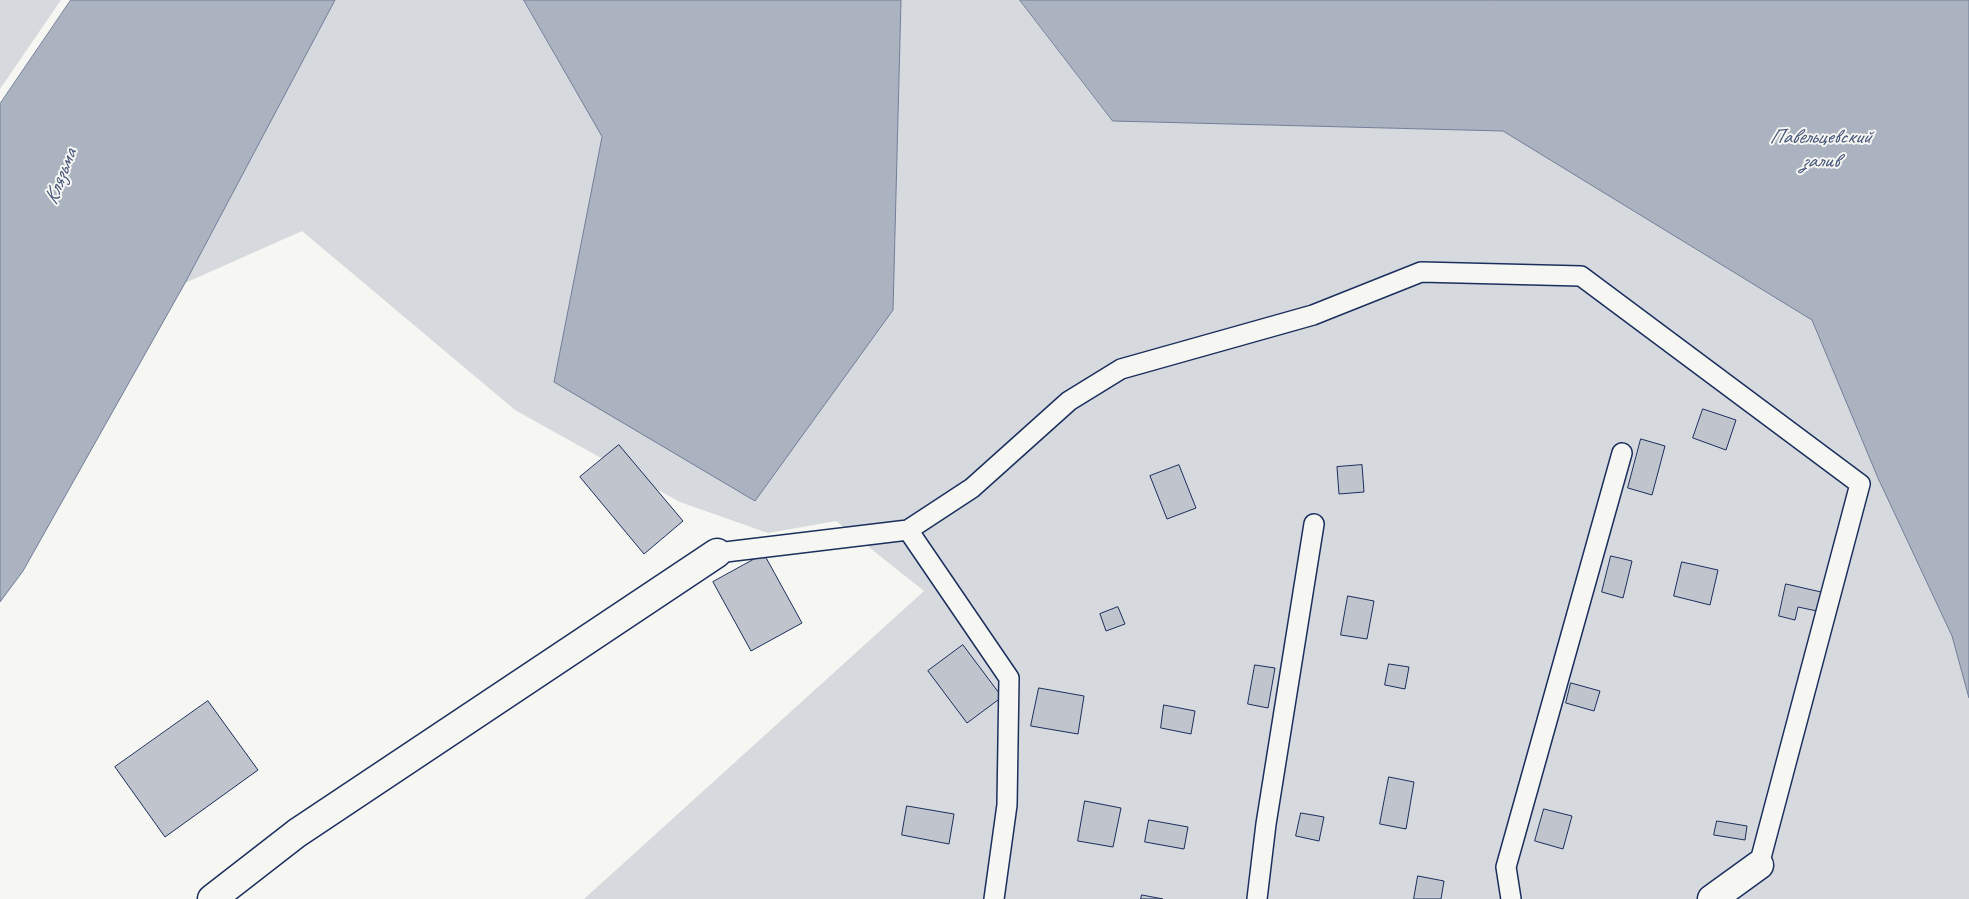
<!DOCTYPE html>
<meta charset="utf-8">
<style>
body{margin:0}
canvas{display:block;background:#f6f6f2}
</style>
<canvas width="1969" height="899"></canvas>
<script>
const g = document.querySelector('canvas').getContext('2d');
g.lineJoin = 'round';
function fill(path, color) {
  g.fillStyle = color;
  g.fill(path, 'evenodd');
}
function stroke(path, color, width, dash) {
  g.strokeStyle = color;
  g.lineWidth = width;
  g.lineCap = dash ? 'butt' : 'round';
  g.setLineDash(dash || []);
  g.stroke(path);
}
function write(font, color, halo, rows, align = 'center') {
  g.font = font + ' Caveat,sans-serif';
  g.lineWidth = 4;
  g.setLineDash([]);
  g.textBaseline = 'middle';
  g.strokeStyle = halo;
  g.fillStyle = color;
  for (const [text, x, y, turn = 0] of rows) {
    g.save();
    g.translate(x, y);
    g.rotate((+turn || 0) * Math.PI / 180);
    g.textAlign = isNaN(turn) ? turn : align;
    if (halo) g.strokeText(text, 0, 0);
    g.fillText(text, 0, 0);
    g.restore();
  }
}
fill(new Path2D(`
 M0,0H61L0,89Z
 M335,0H524L602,137L554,382L893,310L901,0H1020L1113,121L1503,131L1812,320L1878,478L1952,636L1969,698V899H584L924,591L836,521L768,533L680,502L515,410L302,231L185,283Z`), '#d6d9dd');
const water = new Path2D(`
 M71,0H335L185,283L23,571L0,602V104Z
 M524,0H901L893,310L755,501L554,382L602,137Z
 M1020,0H1969V698L1952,636L1878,478L1812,320L1503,131L1113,121Z`);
fill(water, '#abb2c0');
stroke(water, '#717e99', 1);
const building = new Path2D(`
 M1703,409L1736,420L1726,450L1693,438Z
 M1641,439L1665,446L1652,495L1628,488Z
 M619,445L683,521L644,554L580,477Z
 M1179,465L1196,508L1167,519L1150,476Z
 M1362,465L1364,492L1339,494L1337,467Z
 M764,554L802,623L751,651L713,582Z
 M1611,556L1632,561L1623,598L1602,592Z
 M1682,562L1718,570L1710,605L1674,596Z
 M1786,584L1821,592L1817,611L1798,607L1795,620L1779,616Z
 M1348,596L1374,601L1367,639L1341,635Z
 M1118,607L1125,624L1106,631L1100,614Z
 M963,645L1002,697L967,723L928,671Z
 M1389,664L1409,667L1405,689L1385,685Z
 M1255,665L1275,668L1268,708L1248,704Z
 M1571,683L1600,691L1594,711L1566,703Z
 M1039,688L1084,696L1078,734L1031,726Z
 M208,701L258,770L165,837L115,767Z
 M1164,705L1195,711L1191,734L1161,728Z
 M1389,777L1414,782L1406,829L1380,824Z
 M1085,801L1121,808L1113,847L1078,841Z
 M907,806L954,814L949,844L902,835Z
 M1544,809L1572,816L1563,849L1535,841Z
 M1301,813L1324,817L1319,841L1296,836Z
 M1149,820L1188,827L1184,849L1145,842Z
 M1717,821L1747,826L1745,840L1714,835Z
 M1418,876L1444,881L1441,899H1414Z
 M1142,895L1163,899H1141Z`);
fill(building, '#c0c4cd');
stroke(building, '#1b2f5e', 1);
const lane = new Path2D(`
 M908,530L1009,678L1007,805L994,899
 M717,553L908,530L972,488L1069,401L1121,369L1313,315L1421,272L1581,276L1860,484L1759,865
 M1257,899L1266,824L1314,524
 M1511,899L1506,867L1622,453`);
const street = new Path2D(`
 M212,899L297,833L717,553
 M1712,899L1759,865`);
stroke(lane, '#1b2f5e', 22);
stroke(street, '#1b2f5e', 31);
stroke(lane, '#f6f6f2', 19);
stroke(street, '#f6f6f2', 28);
write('italic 21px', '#46567b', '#f6f6f2', [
 ["Павельцевский",1820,137],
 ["залив",1820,161],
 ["Клязьма",61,177,-69]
]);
</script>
